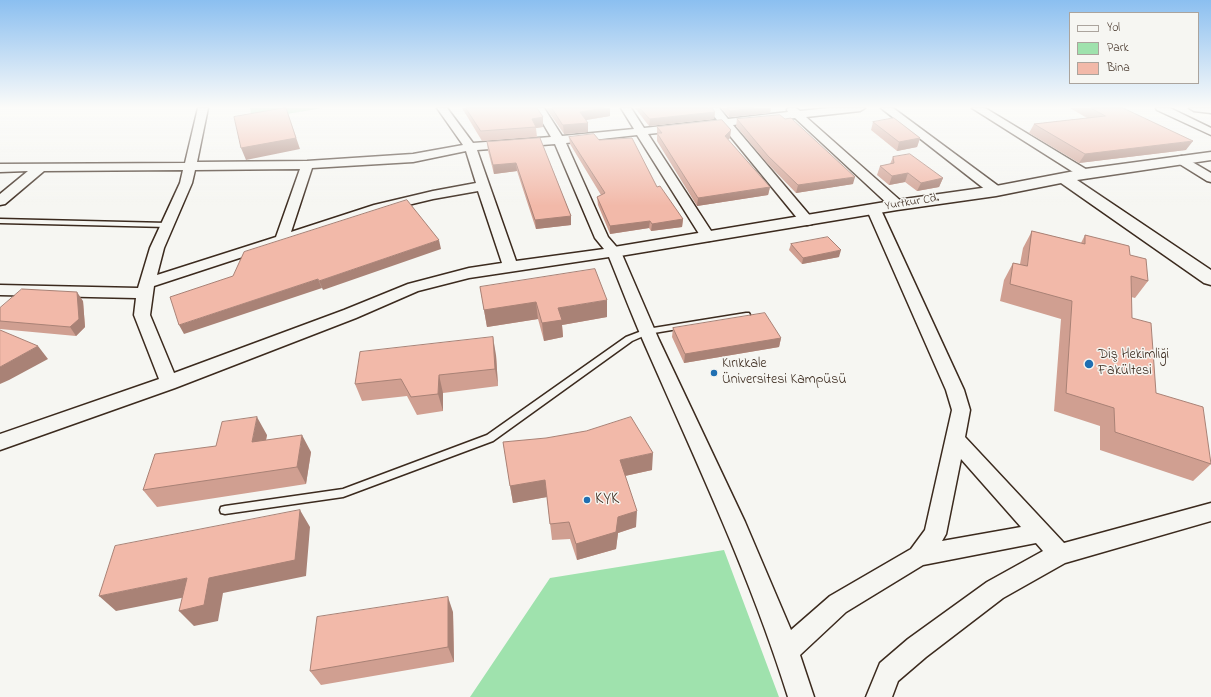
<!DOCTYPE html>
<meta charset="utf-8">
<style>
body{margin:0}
#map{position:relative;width:1211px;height:697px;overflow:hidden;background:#f6f6f2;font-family:"Indie Flower",sans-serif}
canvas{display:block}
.legend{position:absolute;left:1069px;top:12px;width:130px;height:72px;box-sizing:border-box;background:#f6f6f2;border:1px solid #aba49d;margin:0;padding:5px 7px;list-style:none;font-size:12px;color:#3b2a1e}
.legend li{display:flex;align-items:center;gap:8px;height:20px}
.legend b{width:20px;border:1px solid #aba49d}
</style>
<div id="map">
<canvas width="1211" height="697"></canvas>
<ul class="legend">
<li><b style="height:5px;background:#f6f6f2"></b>Yol</li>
<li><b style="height:11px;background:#9fe2ad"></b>Park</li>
<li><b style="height:11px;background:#f2b9a9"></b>Bina</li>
</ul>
</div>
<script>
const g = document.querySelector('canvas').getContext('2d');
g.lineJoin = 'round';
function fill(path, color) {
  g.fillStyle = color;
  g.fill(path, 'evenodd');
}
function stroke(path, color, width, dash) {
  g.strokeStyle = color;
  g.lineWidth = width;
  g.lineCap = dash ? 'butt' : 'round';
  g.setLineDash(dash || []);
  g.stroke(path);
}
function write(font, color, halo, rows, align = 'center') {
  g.font = font + ' "Indie Flower",sans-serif';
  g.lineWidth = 3;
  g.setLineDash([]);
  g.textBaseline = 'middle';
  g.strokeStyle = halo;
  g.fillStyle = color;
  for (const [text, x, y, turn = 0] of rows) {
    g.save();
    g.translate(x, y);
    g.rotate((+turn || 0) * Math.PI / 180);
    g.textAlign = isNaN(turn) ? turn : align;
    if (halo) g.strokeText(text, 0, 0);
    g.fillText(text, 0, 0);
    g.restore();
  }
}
fill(new Path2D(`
 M250,108H322L252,120Z
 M724,550L779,697H470L550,578Z`), '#9fe2ad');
const service = new Path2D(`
 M0,219L167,223L170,225L167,227L0,223Z
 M746,313H749L750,315L749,317L648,334L632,341L493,441L343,497L225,514L221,513L220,510L221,507L225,506L343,489L487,435L626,337L647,329Z`);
const minor = new Path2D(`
 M198,108H208L197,162L307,161L413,154L463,145L437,108H447L473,143L551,137L534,108H544L562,136L634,129L621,108H631L644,128L717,120L708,108H719L728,119L788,112L787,110L788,108H796L800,111L829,108H865L860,111L806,117L902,202L904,205L902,208H892L795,118L733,125L812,218L814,221L812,224L807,225L802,224L722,126L648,134L715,237L713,240L708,241L703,240L701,237L637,135L566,143L608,237L621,252L659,340L745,522L791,630L830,596L911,549L925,530L952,410L946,390L867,210L869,207H879L881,210L964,390L970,410L965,437L1064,543L1211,503V521L1065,563L1003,598L926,657L898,681L892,697H866L880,663L908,639L987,582L1043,551L1036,543L923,565L846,612L800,655L814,697H788C751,578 698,466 648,352C634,321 622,289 609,257L469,278L418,291L356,318L175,388L0,450V434L159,379L134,315L136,298L0,295V285L138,288L150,248L180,183L183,170L44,171L5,204L0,205V194L28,171L0,172V164L185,163ZM555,144L595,238L604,249L516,261L477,150ZM466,151L476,183L433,191L374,205L291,232L312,168L413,162ZM300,169L276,237L157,275L164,248L192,183L195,170ZM478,191L502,263L469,268L408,284L344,310L174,373L150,315L154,286L383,211L433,199ZM961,459L1021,527L942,541L946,534Z
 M881,108H893L1001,188L1002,191L1001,194H991Z
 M972,108H985L1089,171L1091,174L1089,177H1081Z
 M1156,108H1170L1211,128V135L1157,110Z
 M1189,108H1211V113L1194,111Z
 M1182,156L1211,173V182L1207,181L1178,163L1176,160L1178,157Z`);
const tertiary = new Path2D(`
 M1211,152V160L1077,180L1211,270V285L1204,283L1061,183L996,196L897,210L614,257L608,256L605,252L608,248L614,247L897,200L996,186L1085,169Z`);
stroke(service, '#3b2a1e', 3);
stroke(minor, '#3b2a1e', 3);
stroke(tertiary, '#3b2a1e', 3);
fill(service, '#f6f6f2');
fill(minor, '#f6f6f2');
fill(tertiary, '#f6f6f2');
fill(new Path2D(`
 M462,108H537L543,117V127L536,128L537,137L482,141Z
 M546,108H610V116L586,120L588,123V132L564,134Z
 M635,108H712L715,112L714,119L649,126Z
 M721,108H771L770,113L729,117Z
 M1070,108H1123L1186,150L1079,163L1029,133L1034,124L1087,118Z
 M737,119L853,184L796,193L767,163L736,126Z
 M873,122L920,138L917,147L897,151L871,130Z
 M657,127L730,138L728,140L770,187L768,195L697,206L657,141Z
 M569,137L599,140L657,187L683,219L682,227L651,231L649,228L610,234L598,205L597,197L601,195L570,144Z
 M540,138L571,216V225L536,229L517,171L494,174L488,151L487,142Z
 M893,157L943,178L939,187L917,191L905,182L889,185L877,175L880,166L890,164Z
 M1032,231L1081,243L1085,235L1130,255L1148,281L1135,298L1131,297L1132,318L1156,393L1211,464L1193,481L1100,450V426L1054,411L1061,319L1000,301L1004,280L1013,263L1020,264L1023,248Z
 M791,244L839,257L802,264L789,250Z
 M480,287L607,317L562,325L563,337L544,341L538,319L487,327Z
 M83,301L85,327L76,336L0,329V308Z
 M673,328L781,338L779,347L684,363L672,337Z
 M496,355L498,386L443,393V411L417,415L407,396L362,401L355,384Z
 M267,435L266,440L311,452L306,484L157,507L143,490L216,446Z
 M503,442L652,470L625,476L636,527L618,533L616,549L577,560L570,539L552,540L547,497L513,503Z
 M453,612L454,662L321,685L310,671Z`), '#d09f91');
fill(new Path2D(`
 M286,108L300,149L246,160L241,148Z
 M604,108H610V116L580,121V112Z
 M754,108H771L770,113L729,117L730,111Z
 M715,112L714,119L649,126L650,119Z
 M543,117V127L536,128L532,119Z
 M588,123V132L564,134L563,125Z
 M731,130L730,138L724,143L725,136Z
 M920,138L917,147L897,151L899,142Z
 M1193,141L1186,150L1079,163L1085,154Z
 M516,163L517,171L494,174L493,165Z
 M908,173L905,182L889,185L892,176Z
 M855,177L853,184L796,193L798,185Z
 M943,178L939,187L917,191L921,183Z
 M770,187L768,195L697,206L698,198Z
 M571,216V225L536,229L535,220Z
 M683,219L682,227L651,231L652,224Z
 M650,221L649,228L610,234V226Z
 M439,240L441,249L323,290L319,281Z
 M841,250L839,257L802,264L803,258Z
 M318,279L322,288L184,334L179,325Z
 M77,292L83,301L85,327L76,336L70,327Z
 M607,300V317L562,325L563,337L544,341L542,323L558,308Z
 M536,302L538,319L487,327L484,310Z
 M493,337L496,355L498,386L495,369Z
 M781,338L779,347L684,363L685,354Z
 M38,346L48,359L9,380L0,384V367Z
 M439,375L443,393V411L438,394Z
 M257,417L267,435L262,459L252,442Z
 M302,435L311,452L306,484L297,467Z
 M653,453L652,470L620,477V460Z
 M545,480L547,497L513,503L510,486Z
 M300,510L310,527L306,576L223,593L218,621L194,626L179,611L209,578Z
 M637,511L636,527L618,533L616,549L577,560L576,544L618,517Z
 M187,578L201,594L116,611L99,596Z
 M448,597L453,612L454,662L448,647Z`), '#a98276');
const building = new Path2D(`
 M283,108H286L296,138L241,148L234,117Z
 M466,108H537L543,117L532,119L536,127L481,131Z
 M552,108H604L580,112L588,123L563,125Z
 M640,108H712L715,112L650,119Z
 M727,108H754L730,111Z
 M1091,108H1123L1193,141L1085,154L1034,124L1105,116Z
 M780,115L785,119L791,118L855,177L798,185L768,156L737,119Z
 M894,118L920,138L899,142L873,122Z
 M722,120L731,130L725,136L770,187L698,198L657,133H662L657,127Z
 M594,134L599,140L632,138L657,187L660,186L683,219L652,224L650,221L610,226L597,197L605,193L569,137Z
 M540,138L571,216L535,220L516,163L493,165L487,142Z
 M910,154L943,178L921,183L908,173L892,176L880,166L894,163L893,157Z
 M407,200L439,240L319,281L318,279L179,325L170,297L233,276L244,252Z
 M1032,231L1085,244V235L1129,246L1130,255L1146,259L1148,281L1131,276L1132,318L1151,323L1156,393L1203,407L1211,464L1115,432L1114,408L1066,393L1072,301L1010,284L1013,263L1027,266Z
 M828,237L841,250L803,258L791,244Z
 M595,269L607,300L558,308L562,320L542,323L536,302L484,310L480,287Z
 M22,289L77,292L79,319L70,327L0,321V308Z
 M765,313L781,338L685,354L673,328Z
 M0,330L38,346L0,367Z
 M493,337L495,369L439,375L438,394L411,397L401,379L355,384L360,352Z
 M257,417L252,442L302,435L297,467L143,490L155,454L216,446L222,422Z
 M631,417L653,453L620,460L637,511L618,517L616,532L576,544L569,522L550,524L545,480L510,486L503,442L546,438L586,431Z
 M300,510L295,560L209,578L204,605L179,611L187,578L99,596L115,546Z
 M448,597V647L310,671L317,617Z`);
fill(building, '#f2b9a9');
stroke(building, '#a98276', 1);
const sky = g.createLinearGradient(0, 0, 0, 206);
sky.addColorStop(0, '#8bbff0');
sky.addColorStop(0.52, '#fbfbf9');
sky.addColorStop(1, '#fbfbf900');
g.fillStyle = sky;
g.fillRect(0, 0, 1211, 206);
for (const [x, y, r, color] of [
 [1089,364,5,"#1f6fb2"],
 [714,373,4,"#1f6fb2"],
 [587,500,4,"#1f6fb2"]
]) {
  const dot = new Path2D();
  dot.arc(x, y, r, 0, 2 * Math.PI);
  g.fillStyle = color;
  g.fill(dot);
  stroke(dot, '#f6f6f2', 1.5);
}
write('12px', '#3b2a1e', '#f6f6f2', [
 ["Yurtkur Cd.",912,203,-9]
]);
write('14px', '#3b2a1e', '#f6f6f2', [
 ["Diş Hekimliği",1098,356],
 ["Fakültesi",1098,372],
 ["Kırıkkale",722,365],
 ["Üniversitesi Kampüsü",722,381]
], 'left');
write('17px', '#3b2a1e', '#f6f6f2', [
 ["KYK",595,500]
], 'left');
</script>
